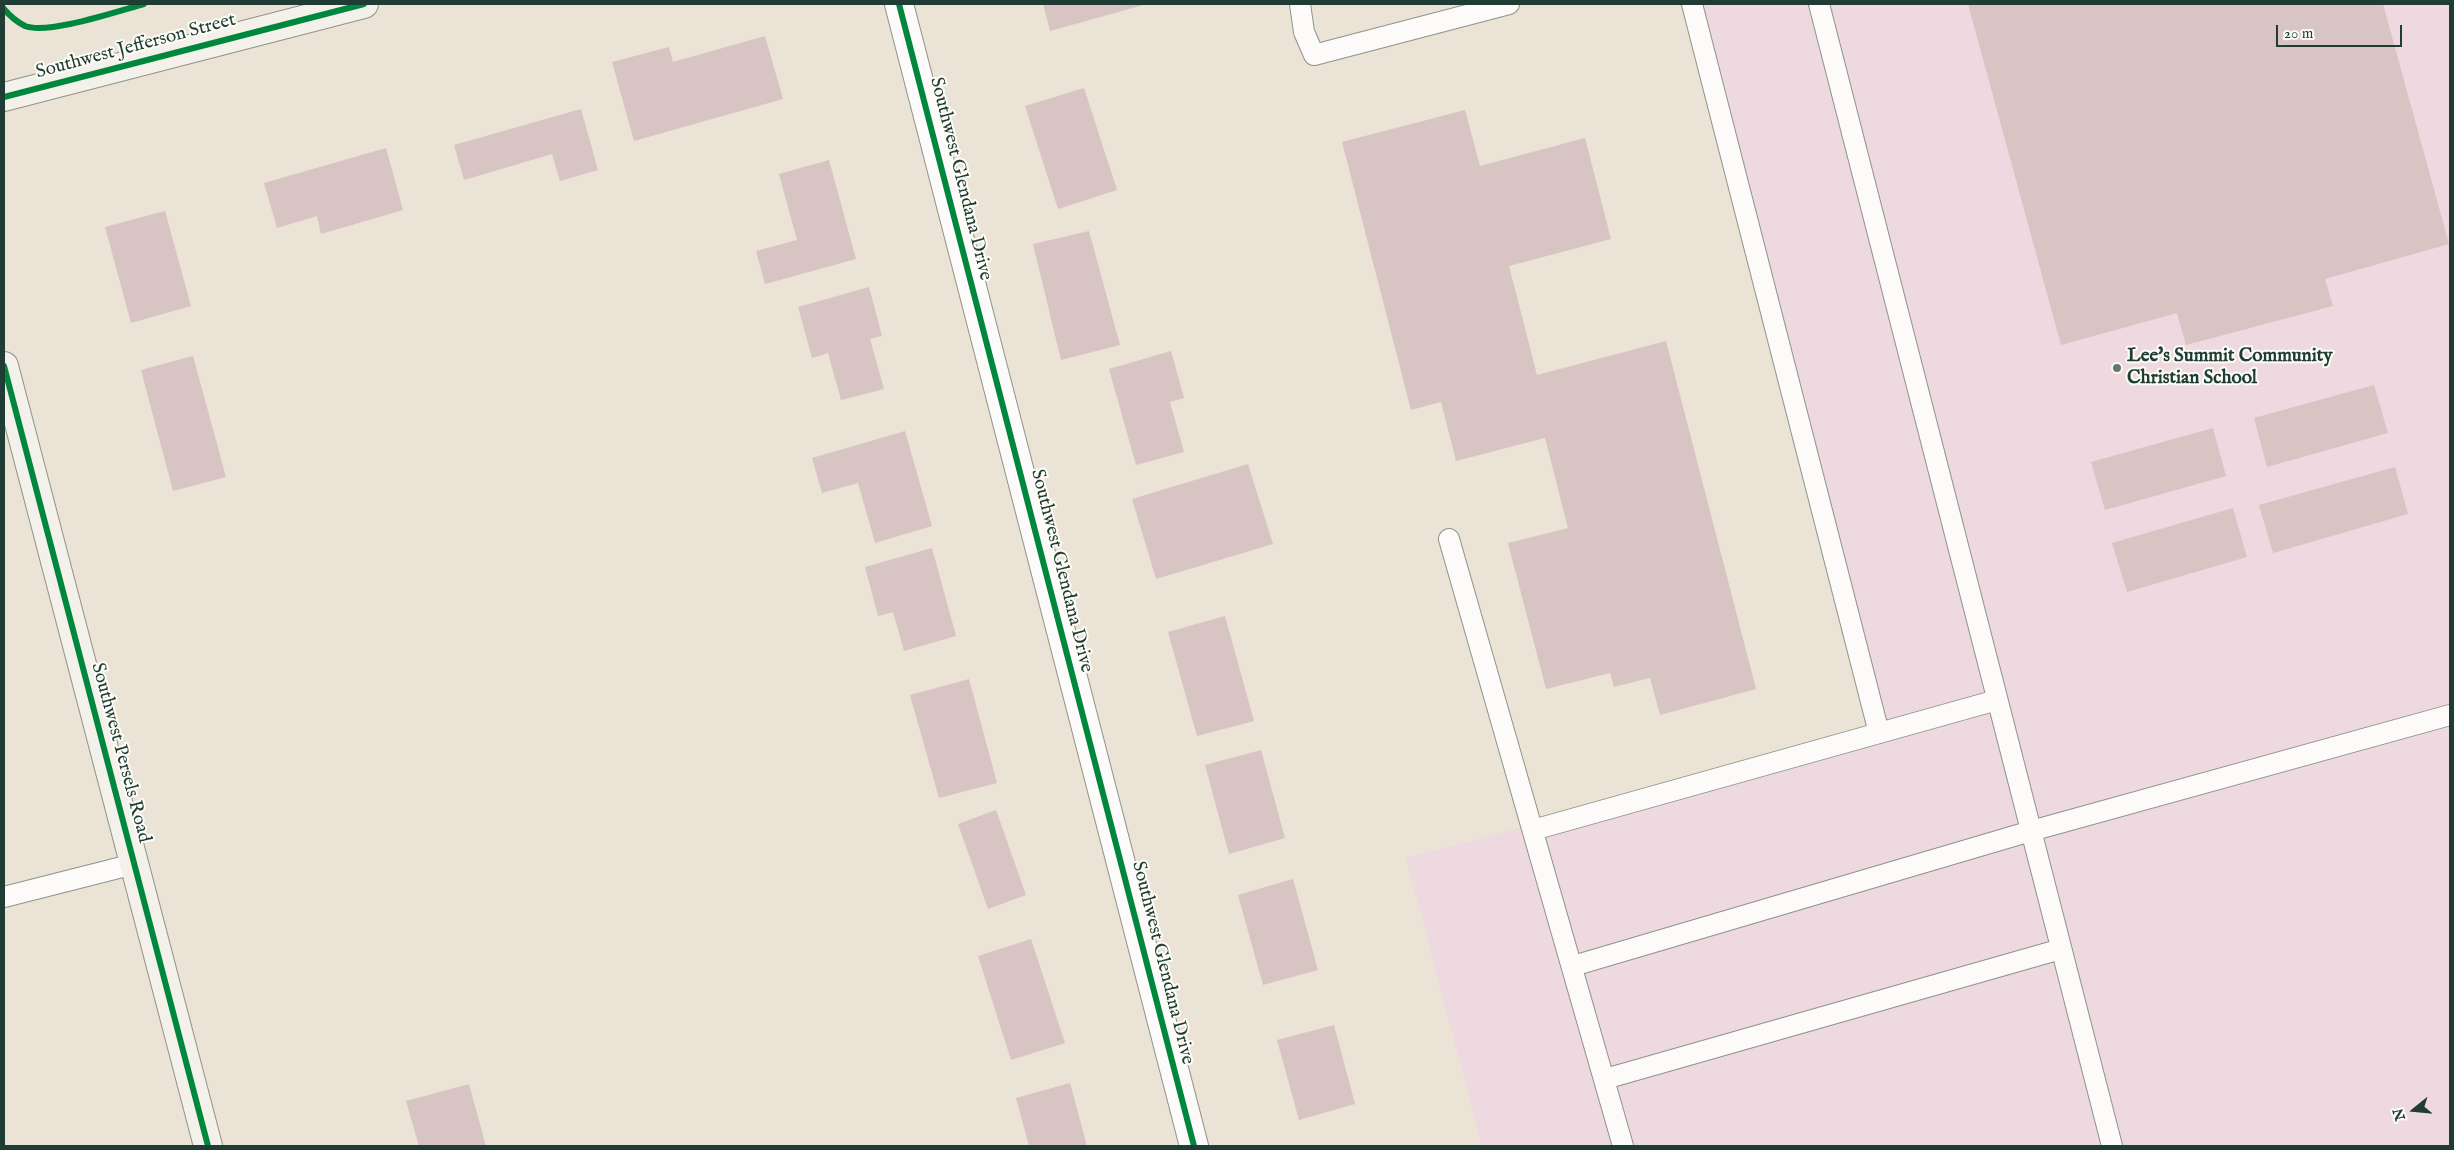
<!DOCTYPE html>
<style>
body{margin:0}
#map{position:relative;width:2454px;height:1150px;overflow:hidden;background:#ebe3d5;font-family:"IM FELL English",serif}
canvas{display:block}
.frame{position:absolute;inset:0;border:5px solid #1f3d34;pointer-events:none}
.north{position:absolute;left:2389px;top:1085px;width:50px;height:50px;-webkit-text-stroke:4px #fdfcf7;paint-order:stroke;rotate:253deg;font-size:14px;font-weight:700;line-height:20px;text-align:center;color:#1f3d34}
.north::after{content:'';display:block;margin:auto;width:18px;height:22px;background:#1f3d34;clip-path:polygon(50% 0,100% 100%,50% 72%,0 100%)}
.scale{position:absolute;left:2276px;top:25px;width:126px;height:22px;box-sizing:border-box;border:2px solid #1f3d34;border-top:0;padding-left:6px;font-size:15px;line-height:18px;white-space:nowrap;color:#1f3d34;-webkit-text-stroke:4px #fdfcf7;paint-order:stroke}
</style>
<div id="map">
<canvas width="2454" height="1150"></canvas>
<div class="frame"></div>
<div class="north">N</div>
<div class="scale">20 m</div>
</div>
<script>
const g = document.querySelector('canvas').getContext('2d');
g.lineJoin = 'round';
function fill(path, color) {
  g.fillStyle = color;
  g.fill(path, 'evenodd');
}
function stroke(path, color, width, dash) {
  g.strokeStyle = color;
  g.lineWidth = width;
  g.lineCap = dash ? 'butt' : 'round';
  g.setLineDash(dash || []);
  g.stroke(path);
}
function write(font, color, halo, rows, align = 'center') {
  g.font = font + ' "IM FELL English",serif';
  g.lineWidth = 4;
  g.setLineDash([]);
  g.textBaseline = 'middle';
  g.strokeStyle = halo;
  g.fillStyle = color;
  for (const [text, x, y, turn = 0] of rows) {
    g.save();
    g.translate(x, y);
    g.rotate((+turn || 0) * Math.PI / 180);
    g.textAlign = isNaN(turn) ? turn : align;
    if (halo) g.strokeText(text, 0, 0);
    g.fillText(text, 0, 0);
    g.restore();
  }
}
fill(new Path2D(`
 M1690,4H2450V1146H1482L1406,858L1879,733Z`), '#edd9df');
fill(new Path2D(`
 M1043,4H1147L1050,31Z
 M1968,4H2383L2449,244L2325,279L2333,306L2186,345L2177,313L2061,345Z
 M765,36L783,99L634,141L612,62L669,47L673,62Z
 M1084,88L1117,190L1058,209L1025,106Z
 M581,109L598,170L560,181L552,154L464,180L454,145Z
 M1465,110L1480,166L1585,138L1611,239L1509,266L1537,375L1666,341L1756,689L1660,715L1650,678L1614,687L1610,673L1546,689L1508,543L1568,528L1545,438L1456,461L1441,402L1411,410L1342,142Z
 M386,148L403,210L321,234L317,216L277,228L264,183Z
 M829,160L856,259L765,284L756,251L797,240L779,174Z
 M165,211L191,306L131,323L105,227Z
 M1089,231L1120,345L1061,360L1033,244Z
 M869,287L882,336L870,339L884,389L841,400L828,353L812,358L798,307Z
 M1171,351L1184,398L1170,402L1184,452L1136,465L1109,369Z
 M193,356L226,477L173,491L141,370Z
 M2374,385L2388,433L2267,467L2254,418Z
 M2213,428L2226,476L2105,510L2091,462Z
 M905,431L932,526L875,543L858,483L822,493L812,458Z
 M1248,464L1273,544L1156,579L1132,499Z
 M2395,467L2408,514L2273,553L2259,505Z
 M2233,508L2247,557L2127,592L2112,543Z
 M932,548L956,636L904,651L893,612L878,616L865,567Z
 M1225,616L1254,721L1197,736L1168,632Z
 M969,679L997,783L939,798L910,695Z
 M1261,750L1285,838L1229,854L1205,765Z
 M996,810L1026,895L988,909L958,824Z
 M1293,879L1318,970L1263,985L1238,895Z
 M1031,939L1065,1043L1011,1060L978,956Z
 M1334,1025L1355,1104L1299,1120L1277,1040Z
 M1070,1083L1087,1146H1029L1016,1098Z
 M469,1084L486,1146H419L406,1101Z`), '#d7c4c3');
const lane = new Path2D(`
 M1300,4L1304,32L1314,55L1509,4
 M1692,4L1879,733
 M1819,4L2112,1146
 M1449,539L1623,1146
 M1533,830L1997,700
 M4,897L134,864
 M1573,966L2031,831L2450,715
 M1605,1079L2061,949`);
const street = new Path2D(`
 M899,4L1194,1146`);
const secondary = new Path2D(`
 M4,97L364,4
 M4,366L208,1146`);
stroke(lane, '#909289', 22);
stroke(street, '#909289', 30);
stroke(secondary, '#909289', 30);
stroke(lane, '#fcfbf9', 20);
stroke(street, '#fcfbf9', 28);
stroke(secondary, '#f4f1ea', 28);
stroke(new Path2D(`
 M899,4L1194,1146
 M4,9C9,15 17,22 25,26C48,35 118,11 144,4
 M4,97L364,4
 M4,366L208,1146`), '#00873e', 6);
for (const [x, y, r, color] of [
 [2117,368,5,"#66776c"]
]) {
  const dot = new Path2D();
  dot.arc(x, y, r, 0, 2 * Math.PI);
  g.fillStyle = color;
  g.fill(dot);
  stroke(dot, '#fdfcf7', 2);
}
write('19px', '#1f3d34', '#fdfcf7', [
 ["Southwest Jefferson Street",136,47,-15],
 ["Southwest Glendana Drive",960,179,76],
 ["Southwest Glendana Drive",1061,571,76],
 ["Southwest Persels Road",120,753,75],
 ["Southwest Glendana Drive",1162,963,76]
]);
write('bold 19px', '#1f3d34', '#fdfcf7', [
 ["Lee's Summit Community",2127,357],
 ["Christian School",2127,379]
], 'left');
</script>
